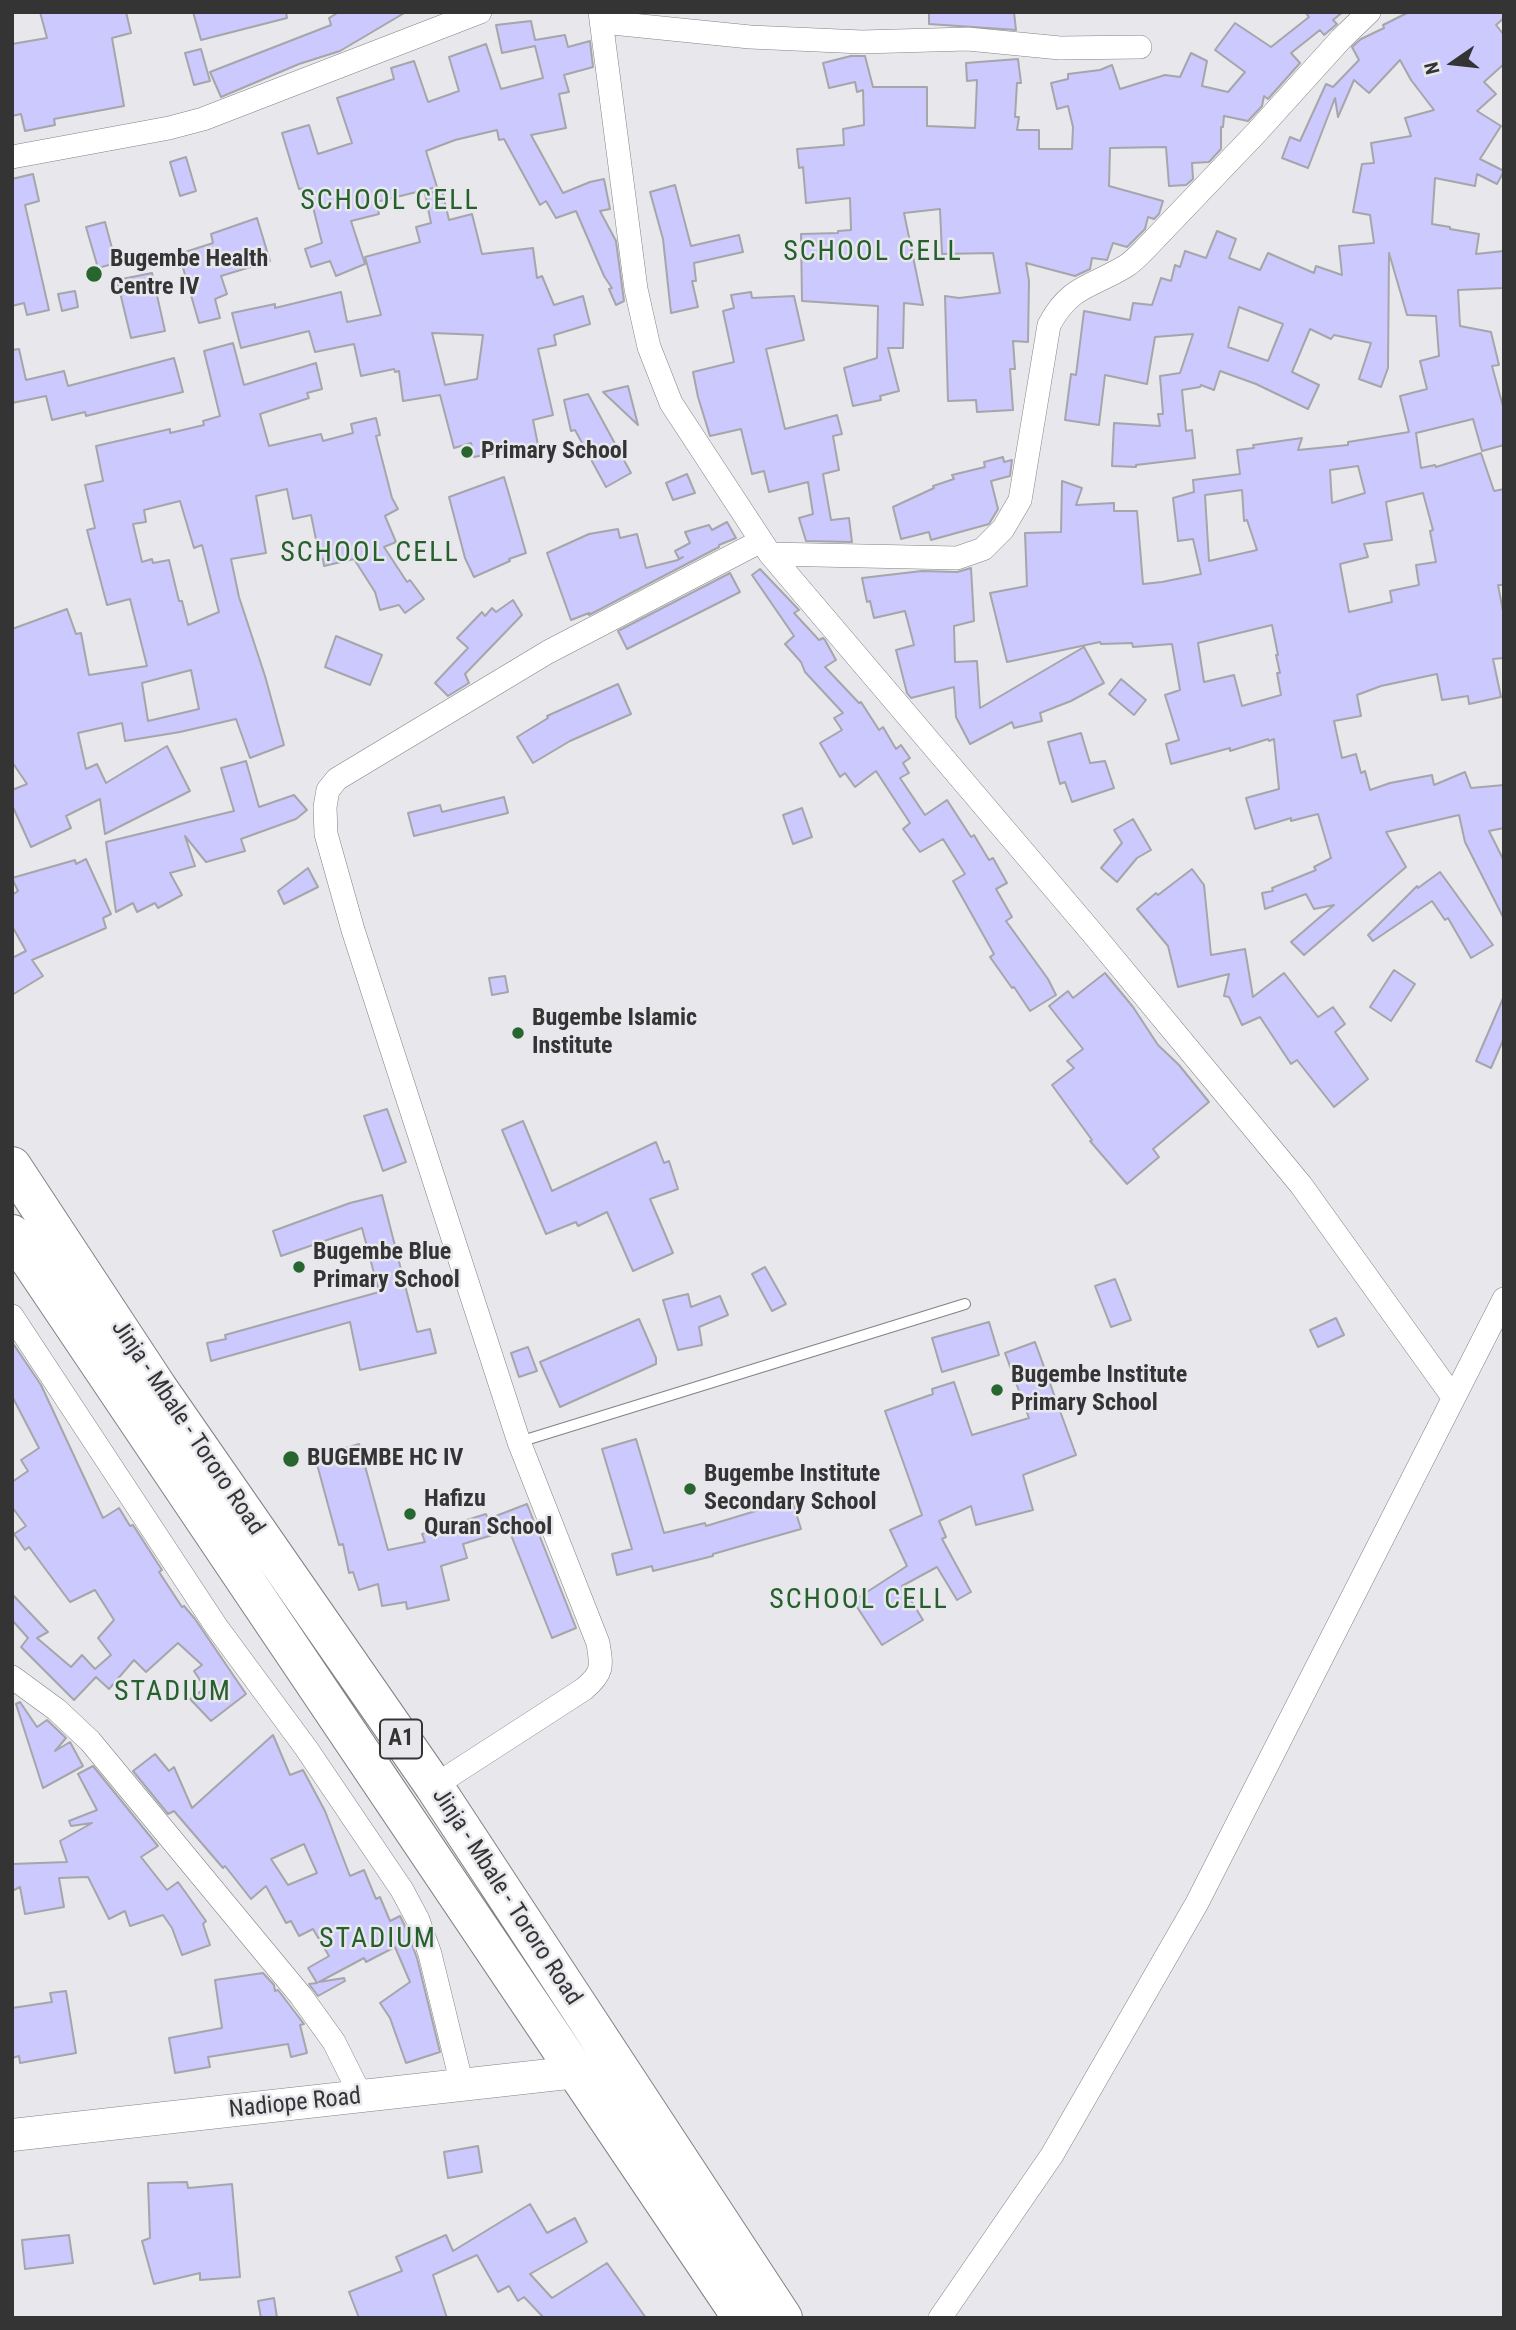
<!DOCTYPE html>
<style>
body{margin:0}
#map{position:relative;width:1516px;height:2330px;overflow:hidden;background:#e7e7ec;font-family:"Roboto Condensed",sans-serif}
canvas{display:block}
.frame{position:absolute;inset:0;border:14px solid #343435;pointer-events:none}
.north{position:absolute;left:1418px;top:28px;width:70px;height:70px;-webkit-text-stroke:5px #e7e7ec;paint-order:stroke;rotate:256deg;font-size:19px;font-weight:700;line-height:28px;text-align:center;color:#343435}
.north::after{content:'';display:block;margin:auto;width:24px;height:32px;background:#343435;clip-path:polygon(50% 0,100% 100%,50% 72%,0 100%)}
</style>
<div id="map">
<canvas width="1516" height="2330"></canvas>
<div class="frame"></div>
<div class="north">N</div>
</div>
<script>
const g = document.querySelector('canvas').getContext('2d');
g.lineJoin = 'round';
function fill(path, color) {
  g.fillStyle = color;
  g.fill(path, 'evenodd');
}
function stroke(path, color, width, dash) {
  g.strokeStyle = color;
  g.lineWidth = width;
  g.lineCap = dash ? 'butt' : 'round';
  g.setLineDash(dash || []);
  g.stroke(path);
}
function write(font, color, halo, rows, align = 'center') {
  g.font = font + ' "Roboto Condensed",sans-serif';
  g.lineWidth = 5;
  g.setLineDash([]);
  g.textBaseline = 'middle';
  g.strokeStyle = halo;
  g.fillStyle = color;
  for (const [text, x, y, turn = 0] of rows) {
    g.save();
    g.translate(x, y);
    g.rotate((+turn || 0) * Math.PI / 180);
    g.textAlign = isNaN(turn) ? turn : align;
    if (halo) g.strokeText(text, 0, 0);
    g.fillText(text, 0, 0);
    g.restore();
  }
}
const building = new Path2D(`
 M40,12H126L131,33L112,38L124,106L54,119L55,125L25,131L21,114L12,116V44L47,38Z
 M193,12H286L287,18L201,40Z
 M339,12H406L340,51L299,64L221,97L210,72L331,25L329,18Z
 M929,12H1014L1016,30L929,24Z
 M1305,12H1343L1333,20L1337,24L1324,35L1320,30L1291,53L1300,63L1268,99L1264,96L1262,106L1248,121L1224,116L1223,127H1221V149L1209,162L1192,163L1193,179L1186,185L1169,186L1166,147L1110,148L1109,186L1163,201L1159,214L1154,219L1148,217L1145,229L1127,247L1113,243L1107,260L1092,258L1090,269L1075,276L1026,263L1029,281L1028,342L1013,341L1015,369H1010L1013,410L977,412L976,400L948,401L945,296L959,298L1000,293L993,253L942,254L940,209L904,213L923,305L904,303L903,348H888L899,391L880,396L881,400L853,406L844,368L877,358L878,306L802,301L801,234L838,233V231L851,230L850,198L806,203L803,167L799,168L797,149L844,145L843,129L864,125L863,90L857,92L855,82L829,88L823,63L851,56H865L873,87H927V126L975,128L977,80L967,81L966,63L1018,59L1021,83H1017L1015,117H1019L1017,130H1039V149H1072L1073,127L1068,106L1057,109L1051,83L1068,79V74L1100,70L1112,65L1120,89L1165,75L1180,77L1191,53L1207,61L1202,86L1228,92L1245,72L1215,50L1235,23L1271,47L1309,17Z
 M1409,12H1504V18L1496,25L1504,35V64L1484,82L1496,94L1477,111L1501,126L1480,159L1504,171L1497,184L1477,174L1475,186L1435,178L1432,224L1450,227V229L1479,234L1476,254L1504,251V288L1458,290L1460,326L1491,332L1499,365L1492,366L1504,410V445L1482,451L1473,419L1416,433L1421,468L1435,465L1436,467L1481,453L1494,491L1504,489V585H1498L1504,616V658L1493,659L1501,697L1469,704L1468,696L1442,700L1437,674L1381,686L1357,695L1361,716L1334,721L1342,758L1356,754L1361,773L1365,771L1370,790L1390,783L1432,775L1434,785L1465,772L1471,788L1504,785V828L1489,831L1504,861V919L1465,842L1459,815L1386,832L1406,867L1304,955L1291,942L1334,905L1314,909L1306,894L1265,909L1262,893L1273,891L1272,888L1316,870L1314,867L1331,858L1318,814L1291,821V818L1255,829L1246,798L1279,789L1274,739L1269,741L1268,739L1230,751V748L1171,764L1166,744L1179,740L1165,695L1180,690L1172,644L1133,647L1132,643L1101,644L1100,642L1007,662L990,593L1027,586L1025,533L1061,532L1062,481L1082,488L1076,505L1114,503V511H1137L1143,584L1162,582L1201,574L1193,539L1178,541L1173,498L1194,492L1193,480L1240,474L1237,450L1254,448L1253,445L1302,438L1298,450L1348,445V442L1409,432L1400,396L1427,389L1420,361L1439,356L1436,316L1407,315L1389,253L1388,368L1381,387L1359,379L1371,343L1334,335L1331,339L1310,329L1292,372L1319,385L1308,409L1256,384L1220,371L1214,390L1201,385L1200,387L1182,390L1186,431L1192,430L1195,458L1136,465V467L1112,466L1114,423L1160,426L1158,414H1163L1160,376L1180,373L1193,334L1155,337L1147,384L1105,375L1099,425L1065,420L1071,374L1076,375L1084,311L1130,320L1133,303L1152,305L1161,278L1171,281L1175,265L1180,267L1185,251L1206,258L1217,231L1236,239L1229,258L1260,270L1268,253L1314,273L1316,266L1342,275L1339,246L1374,243L1370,215L1353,212L1362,164L1374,163L1371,143L1411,136L1405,118L1434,110L1411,80L1400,60L1369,93L1354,80L1338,117L1335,98L1308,168L1282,158L1290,137L1300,141L1326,84L1333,87L1359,60L1352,47L1361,39L1384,28L1383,25ZM1239,307L1283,324L1268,361L1228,347ZM1358,466L1365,493L1332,503L1330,470ZM1242,490L1244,521L1247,520L1257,550L1209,561L1205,495ZM1423,493L1433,530L1430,531L1436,562L1416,565L1419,585L1390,591L1392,602L1349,612L1340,564L1368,557L1364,544L1392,540L1386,502ZM1272,625L1278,655H1276L1280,673H1277L1281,695L1242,706L1234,675L1204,682L1198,643Z
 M531,21L535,40L565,35L568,47L590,41L593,67L564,75L569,92L559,94L566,128L531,135L563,193L590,182L604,179L610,209L600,211L616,241L624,301L616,305L609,289L612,288L604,276L576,211L556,218L546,201L540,205L504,139L499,140L497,130L455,140L426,151L437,187L376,202L379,214L351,221L365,264L336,276L330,261L311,267L305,249L322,243L311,199L309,200L306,188L299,189L282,133L309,125L318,154L352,143L337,98L394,79L391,68L414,61L428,102L459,91L449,57L486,44L501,89L543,78L535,46L502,53L496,25Z
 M201,49L210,81L194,85L185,53Z
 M186,157L196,191L180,196L170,162Z
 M33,174L39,201L25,205L49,310L27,315L24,303L12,306V179Z
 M675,185L691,246L739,235L743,252L694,263L696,281H692L698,307L671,313L663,239L650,192Z
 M442,190L449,220L472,214L482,254L533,248L537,278L542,276L554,305L583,296L590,324L554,335L556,345L538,349L553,415L533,420L538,445L474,457L471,443L454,448L440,395L403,401L399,371L395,372L394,369L361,376L354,344L315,352L309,331L241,348L232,313L275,304V308L341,292L347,322L381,315L365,257L420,242L416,227L431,223L425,194ZM432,333L483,335L477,379L445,385Z
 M257,218L270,261L221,276L227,294L215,299L220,318L199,323L179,254L213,243L211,234Z
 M105,222L116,263L98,268L86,227Z
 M152,273L165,331L131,338L117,280Z
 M75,291L78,307L62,311L58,294Z
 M751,292L752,298L794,296L804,340L766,349L785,429L837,415L842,434L833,436L839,470L823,474L831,520L849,518L852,542L806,541L799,518L813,514L808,482L769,492L764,471L752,474L741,429L710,436L698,397L693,372L734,362L723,311L734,308L731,295Z
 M233,343L244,385L316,363L322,389L307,393L309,398L260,414L269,446L321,434L323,441L353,433L351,424L376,418L380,435L376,436L392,498L398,509L385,516L396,542L384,547L407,582L410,580L424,599L405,613L399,605L380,610L375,592L354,559L324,566L323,559H320L311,515L293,519L287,489L256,496L266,553L231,559L239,597L265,676L284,745L250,758L236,719L180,732L125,741L122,723L78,733L86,769L97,764L106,783L167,746L190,791L105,834L100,799L66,816L71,828L31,847L12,805V790L27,784L12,762V629L67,609L76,634L81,633L89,675L147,666L130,599L107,605L87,530L95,528L85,485L103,481L96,446L170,429V433L204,425L203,421L220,416L204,351ZM180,501L194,548L202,545L219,612L188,625L182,601H179L169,560L153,563L152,559L142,562L133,524L146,522L144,510ZM191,670L199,709L148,721L142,683Z
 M19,349L26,380L64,371L68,386L174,358L183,392L86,416L85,412L52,420L46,396L12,403V350Z
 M628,386L638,425L603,392Z
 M588,394L631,473L606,487L575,430L571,431L564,400Z
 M1003,457L1004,462L1012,460L1010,476L991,481L998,509L989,524L931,540L929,532L901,539L893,507L934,488L933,486L954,479L952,475L985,467L984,462Z
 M687,474L695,493L673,500L666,483Z
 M504,477L526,553L509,559L510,561L474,577L465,558L449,497Z
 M727,522L736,538L719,545V547L589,615V613L571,620L547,553L589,534L618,529L620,538L637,534L646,568L678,560L683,557L679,559L675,551L690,543L685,532L709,525L712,530Z
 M971,568L974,621L954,626L955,662L977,661L980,708L1084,647L1104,683L1071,701L1040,713L1042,721L1014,728L1012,722L970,744L956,717L954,687L911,698L907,693L896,650L914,645L905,611L874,618L870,601L867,602L862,578L922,571L957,572Z
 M760,569L799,610L794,613L819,640L823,638L825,640L836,660L825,667L859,703L861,702L879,730L883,727L896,749L901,745L910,758L903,763L909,773L900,778L925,815L947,800L971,837L974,835L989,860L993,858L1007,883L996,889L1012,917L1006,921L1048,979L1056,995L1030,1011L1014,987L1012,988L990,957L994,954L953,881L965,874L943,839L920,852L903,829L910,823L876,771L855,787L845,773L840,777L820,743L842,730L834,718L843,713L805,672L801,662L785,644L794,636L752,575Z
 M730,573L740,592L627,649L618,631Z
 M513,600L522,615L465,674L469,683L448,696L435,683L468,648L457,638L482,612L485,616L492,608L496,612Z
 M336,636L382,655L370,685L325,667Z
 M1121,679L1146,700L1134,715L1109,694Z
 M618,684L631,714L570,741L533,763L517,737L548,718L547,716Z
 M1081,733L1090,763L1105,761L1114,788L1072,802L1065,782L1060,784L1048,742Z
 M246,761L259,807L294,795L307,810L296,819L241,839L245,851L206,862L185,836L195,866L170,873L182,895L158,908L155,903L137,912L133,903L116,912L106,842L234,811L221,768Z
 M504,797L508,813L414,836L408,813L440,805L442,812Z
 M802,808L812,837L793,844L783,815Z
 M1133,819L1151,850L1137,858L1117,882L1101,868L1122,843L1114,830Z
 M86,859L111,914L103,918L106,928L32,960L43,976L12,995V958L26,951L12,926V895L18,891L12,878L75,860L76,864Z
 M308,868L318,887L284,904L278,891Z
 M1192,869L1204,885L1211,955L1245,949L1253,997L1284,973L1318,1017L1333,1007L1345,1024L1335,1032L1368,1079L1334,1107L1297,1060L1291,1064L1260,1017L1242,1025L1229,997L1224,996L1229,974L1178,987L1168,946L1137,909L1156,893L1158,895Z
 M1440,872L1493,945L1471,958L1448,918L1445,920L1432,901L1373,941L1368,935L1417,886L1418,888Z
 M1394,970L1415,984L1391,1021L1370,1007Z
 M1105,973L1133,1007L1158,1045L1179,1065L1209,1102L1153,1149L1159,1157L1127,1184L1090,1141L1092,1140L1052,1085L1074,1068L1067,1061L1083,1049L1049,1006L1068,991L1073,998Z
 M505,976L508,992L492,995L489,978Z
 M1504,996V1038L1491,1068L1476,1061Z
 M387,1109L406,1162L383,1171L364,1116Z
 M523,1121L552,1191L656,1142L664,1163L669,1161L678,1189L650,1199L673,1253L633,1271L607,1212L578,1226L576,1222L546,1234L502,1130Z
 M382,1195L417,1332L430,1329L436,1353L360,1370L350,1322L211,1361L207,1343L226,1339L225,1335L379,1292L362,1228L281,1256L273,1231L350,1203Z
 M765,1267L786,1304L772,1311L752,1274Z
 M1115,1279L1131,1320L1111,1327L1095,1286Z
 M688,1294L691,1307L720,1296L728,1315L699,1327L702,1345L678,1350L663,1300Z
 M1336,1318L1344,1335L1318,1347L1310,1330Z
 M639,1319L656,1358V1364L560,1407L540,1362Z
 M989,1322L999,1355L942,1372L932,1338Z
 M12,1342L41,1385L103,1518L119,1508L130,1526L133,1525L162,1570L159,1572L182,1607L184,1606L195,1619L246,1694L211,1721L190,1699L205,1688L194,1671L202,1665L178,1643L146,1672L134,1660L109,1689L96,1677L74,1700L21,1647L28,1638L12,1620V1594L48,1632L37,1638L71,1667L82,1655L95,1669L111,1655L98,1638L114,1620L95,1590L70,1602L29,1547L25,1550L14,1534L26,1526L12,1507V1482L28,1471L21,1460L39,1448L12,1396Z
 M1035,1342L1076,1455L1023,1475L1033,1510L976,1525L971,1506L939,1521L946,1537L942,1539L971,1592L957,1600L937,1567L902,1586L923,1620L882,1645L853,1601L907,1566L890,1530L922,1515L885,1411L933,1394L932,1389L954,1382L972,1435L1029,1418L1005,1353Z
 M528,1347L537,1371L519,1377L511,1353Z
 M636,1439L664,1533L705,1523L706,1526L792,1500L801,1529L713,1554V1556L653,1571L652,1566L617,1575L612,1554L632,1549L602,1449Z
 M359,1444L388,1550L425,1542L422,1534L486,1514L488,1519L527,1504L576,1628L552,1638L509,1530L463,1544L467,1558L441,1566L449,1600L407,1609L406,1602L382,1606L378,1584L359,1590L353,1572L349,1573L343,1544L339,1545L315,1457Z
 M20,1702L37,1727L47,1720L66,1738L55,1751L70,1742L83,1766L43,1788L16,1704Z
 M273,1735L290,1775L303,1770L325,1811L350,1876L364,1870L376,1899L380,1897L390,1921L400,1916L404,1924L417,1958L440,2052L406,2063L390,2018L380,2003L410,1982L395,1947L366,1962L364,1958L319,1982L344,1978L345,1981L318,1996L309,1984L317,1983L308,1968L329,1956L313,1929L299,1936L291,1921L286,1923L266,1886L251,1899L225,1866L223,1868L174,1811L168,1814L133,1771L155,1754L169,1771L174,1767L192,1808ZM304,1844L317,1873L288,1885L271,1859Z
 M93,1766L158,1846L141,1857L167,1890L178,1882L206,1921L203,1924L210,1945L182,1955L172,1928L163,1915L130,1926L125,1911L109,1919L88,1877L59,1878L64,1907L25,1914L20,1887L12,1891V1864L67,1862L60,1841L92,1823L71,1826L69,1821L97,1810L78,1774Z
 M263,1973L274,1985L275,1991L278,1990L304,2024L300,2025L307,2053L291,2057L288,2044L208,2057L210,2067L175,2073L169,2038L222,2028L215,1980Z
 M66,1991L76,2053L20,2063L19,2056L12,2058V2008L52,2002L50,1993Z
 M478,2146L482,2172L448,2178L444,2152Z
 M187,2182L188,2188L232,2184L240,2277L200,2280V2273L154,2284L142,2241L150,2238L148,2183Z
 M530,2204L547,2233L575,2218L587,2242L530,2274L552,2298L607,2263L646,2318H544L524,2297L518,2301L509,2286L498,2292L477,2255L433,2275L447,2318H359L349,2292L402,2271L396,2257L446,2235L453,2251Z
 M69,2235L73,2263L25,2269L22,2240Z
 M274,2298L277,2318H261L258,2301Z`);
fill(building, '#cbc9fe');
stroke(building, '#a5a5aa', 2);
const lane = new Path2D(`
 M519,1442L965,1304`);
const street = new Path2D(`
 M600,12L636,289L649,347L671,403L770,554L1094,935L1301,1185L1453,1397
 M602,22L750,37L862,42L968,39L1060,48L1140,47
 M12,157L169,128L203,119L480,12
 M770,554L957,558L983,549L1003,529L1020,500L1049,325C1070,285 1092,287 1126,266C1134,261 1141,253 1147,247L1256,133L1341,39L1369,12
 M12,1316L216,1626L306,1748L402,1890L418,1920L430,1954L462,2085
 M12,1677L57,1710L90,1741L301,1996L334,2042L361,2096
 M434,1786L584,1689C603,1673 602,1667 598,1643L519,1442L353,930L326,834L325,807L328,790L337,779L548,652L761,541
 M940,2318L1052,2155L1197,1903L1504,1299`);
const secondary = new Path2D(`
 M12,2135L577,2072`);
const highway = new Path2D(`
 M12,1166L158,1388L434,1786L783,2318
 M12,1234L742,2318`);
stroke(lane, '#828286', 12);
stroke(street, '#828286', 24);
stroke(secondary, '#828286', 33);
stroke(highway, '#828286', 40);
stroke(lane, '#fff', 10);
stroke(street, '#fff', 23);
stroke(secondary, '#fff', 32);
stroke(highway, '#fff', 38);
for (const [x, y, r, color] of [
 [94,274,9,"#27662f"],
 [467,452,7,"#27662f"],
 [518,1033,7,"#27662f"],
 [299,1267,7,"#27662f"],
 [997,1390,7,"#27662f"],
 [291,1459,9,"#27662f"],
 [690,1489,7,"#27662f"],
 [410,1514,7,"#27662f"]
]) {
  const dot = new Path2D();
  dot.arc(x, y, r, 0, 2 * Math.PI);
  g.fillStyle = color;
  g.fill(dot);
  stroke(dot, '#e7e7ec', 2.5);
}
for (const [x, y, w] of [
 [401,1739,42]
]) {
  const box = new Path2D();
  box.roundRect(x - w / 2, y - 19.5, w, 39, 5);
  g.fillStyle = '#e7e7ec';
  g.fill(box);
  stroke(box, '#343435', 2);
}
write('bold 23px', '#343435', null, [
 ["A1",401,1739]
]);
write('bold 24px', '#343435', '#e7e7ec', [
 ["Bugembe Health",110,260],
 ["Centre IV",110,288],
 ["Primary School",481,452],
 ["Bugembe Islamic",532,1019],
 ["Institute",532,1047],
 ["Bugembe Blue",313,1253],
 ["Primary School",313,1281],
 ["Bugembe Institute",1011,1376],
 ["Primary School",1011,1404],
 ["BUGEMBE HC IV",307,1459],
 ["Bugembe Institute",704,1475],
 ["Secondary School",704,1503],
 ["Hafizu",424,1500],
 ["Quran School",424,1528]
], 'left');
write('24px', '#343435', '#e7e7ec', [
 ["Jinja - Mbale - Tororo Road",187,1428,56],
 ["Jinja - Mbale - Tororo Road",506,1897,57],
 ["Nadiope Road",295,2104,-6]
]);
g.letterSpacing = '2px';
write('28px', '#26602d', '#e7e7ec', [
 ["SCHOOL CELL",390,202],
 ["SCHOOL CELL",873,253],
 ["SCHOOL CELL",370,554],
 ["SCHOOL CELL",859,1601],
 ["STADIUM",173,1693],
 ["STADIUM",378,1940]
]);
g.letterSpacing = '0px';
</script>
